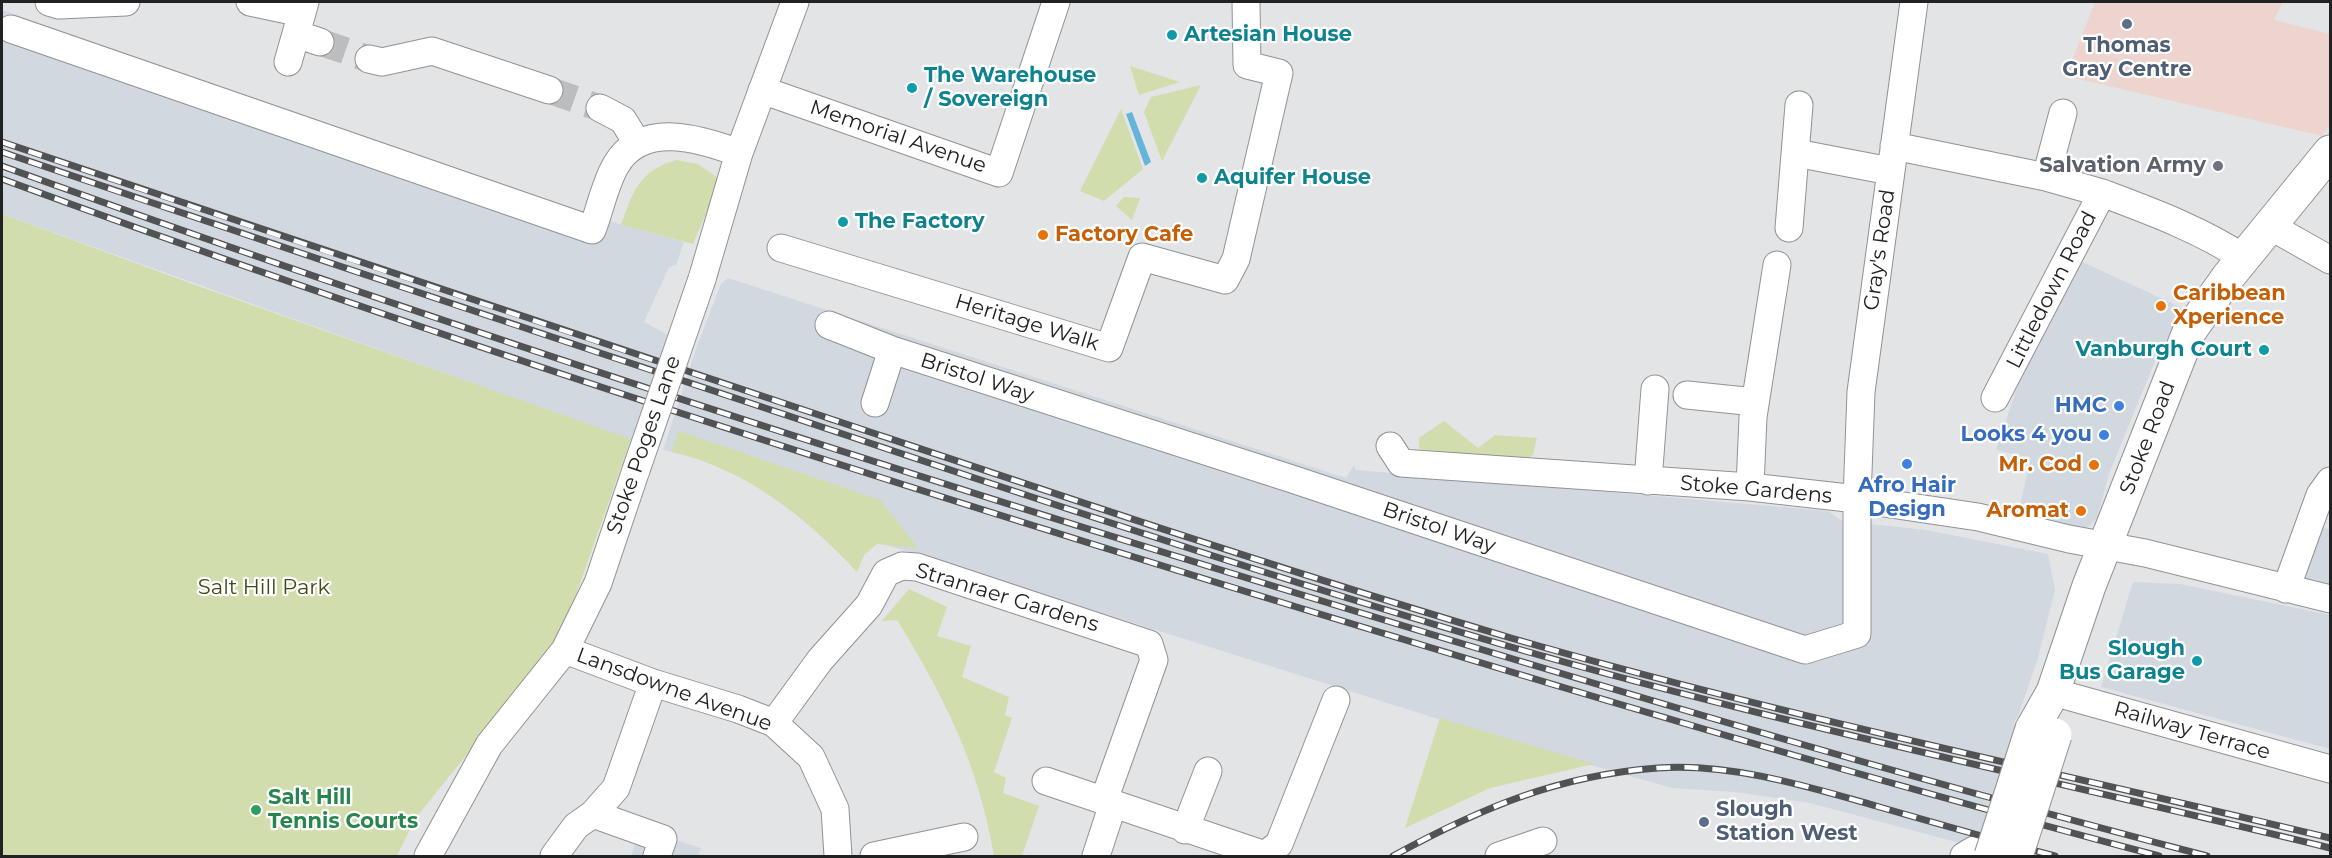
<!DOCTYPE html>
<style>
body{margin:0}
#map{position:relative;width:2332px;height:858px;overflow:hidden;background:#e3e4e6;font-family:Montserrat,sans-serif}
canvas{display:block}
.frame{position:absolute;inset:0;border:3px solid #212223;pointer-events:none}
</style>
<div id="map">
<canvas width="2332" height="858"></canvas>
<div class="frame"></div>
</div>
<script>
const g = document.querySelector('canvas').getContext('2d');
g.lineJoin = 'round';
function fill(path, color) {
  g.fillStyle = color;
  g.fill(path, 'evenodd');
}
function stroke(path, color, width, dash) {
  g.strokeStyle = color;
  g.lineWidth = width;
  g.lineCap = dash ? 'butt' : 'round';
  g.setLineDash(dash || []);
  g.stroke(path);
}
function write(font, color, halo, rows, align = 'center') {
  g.font = font + ' Montserrat,sans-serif';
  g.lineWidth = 4.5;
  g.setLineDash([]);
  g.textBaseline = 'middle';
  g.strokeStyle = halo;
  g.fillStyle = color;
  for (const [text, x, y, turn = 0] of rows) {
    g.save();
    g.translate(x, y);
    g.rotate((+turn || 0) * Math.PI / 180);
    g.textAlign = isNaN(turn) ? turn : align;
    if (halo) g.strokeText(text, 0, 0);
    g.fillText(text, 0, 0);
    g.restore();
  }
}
fill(new Path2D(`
 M2,10L619,224L684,242L676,265L669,267L644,322L670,336L636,442L2,214Z
 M2074,258L2182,308L2153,366L2109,474L2097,518L2085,530L2019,509L2031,458L1996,450L2022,373Z
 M728,278L1346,478L1354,465L1356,470L1828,511L1842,521L1926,530L2048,554L2055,590L2038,658L2018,716L2010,728L2016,721L1977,856L1960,843L1810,803L1735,792L1672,788L1527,747L801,518L755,485L722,467L702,459L663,450L697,346L721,284Z
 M2319,526L2330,530V594L2300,586Z
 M2133,582L2180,584L2330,615V749L2101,687Z
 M641,829L701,848L698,856H631Z`), '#d2d8e0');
fill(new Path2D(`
 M2095,2H2283L2274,20L2330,34V124L2322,136L2066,76Z`), '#edd4ce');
fill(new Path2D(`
 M1130,66L1180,82L1139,95Z
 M1201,85L1162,161L1144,112L1151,97Z
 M1121,109L1143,169L1104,201L1080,191Z
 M676,160L698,164L718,178L716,190L693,244L621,225C633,191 639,171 676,160Z
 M1124,197L1140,198L1132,220L1116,206Z
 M2,214L198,286L631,439L561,637L415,819L397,856H2Z
 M1444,421L1478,448L1495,435L1537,438L1533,455L1525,460L1419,449V438Z
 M679,431L880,500L918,548L877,544L864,555L857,572C806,517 746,469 672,452Z
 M909,589L947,607L937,636L971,646L962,677L1009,697L1005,715L1012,718L994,772L1006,778L1003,793L1039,806L1022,856H994C979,766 945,698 897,620L882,621Z
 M1440,718L1594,764L1490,788L1405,828Z`), '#d1ddad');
fill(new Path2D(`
 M1132,112L1151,162L1145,166L1126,114Z`), '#65b5db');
stroke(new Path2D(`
 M320,42L369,59
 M549,90L600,108`), '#bcbdbf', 27, [27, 14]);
const minor = new Path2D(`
 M49,2L59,5L126,2
 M250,2L302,13
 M11,29L592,230C600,210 605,183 616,165C642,120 701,139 739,153
 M296,34L320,42
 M369,59L382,62L432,51L549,90
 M288,62L305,2
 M762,90L999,173L1056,2
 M600,108L623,120L637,143
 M2063,113L2046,177L2102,193
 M1894,146L2046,177
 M1796,153L1890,171
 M2270,226L2330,260
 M1789,228L1799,105
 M781,248L1109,348L1142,257L1225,280L1236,259L1279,73L1247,65L1246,2
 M702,279L739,153L795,2
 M829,325L892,350L1292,479L1805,650L1857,634V499L1861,392L1914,2
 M1687,395L1755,402
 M1995,398L2102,193C2150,211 2202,230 2245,259
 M875,403L892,350
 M1390,446L1401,463L1750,487L1857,499L1978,517L2069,539L2145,553L2330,599
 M1648,481L1655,389
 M1750,487L1753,417L1777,265
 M2286,589L2320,495L2330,481
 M565,650L653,683L738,709L774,723L811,757L835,809L838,856
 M2053,692L2330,769
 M774,723L820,660L869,605L886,573L902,566L917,567L1149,644L1154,660L1104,800
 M1046,781L1265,855L1279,844L1336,700
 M593,814L663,839L657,856
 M1185,830L1208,771
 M428,856L489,745L565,650L598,583L636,470
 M554,856L576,826L593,814L616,788L653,683
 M874,856L964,837
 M1096,856L1113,804
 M1499,856L1543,841
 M1964,856L1974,850L1994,856`);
const major = new Path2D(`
 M2032,729L2053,692L2089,586L2189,332L2228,277L2330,152`);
stroke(minor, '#919294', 29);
stroke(major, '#919294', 35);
stroke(minor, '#fff', 27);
stroke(major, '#fff', 33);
const rail = new Path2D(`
 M2,142C275,235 550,326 825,417C1053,493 1281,570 1511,638C1781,716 2057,772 2330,838
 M2,152C272,244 542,334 813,424C1045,502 1277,579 1511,647C1782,725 2057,781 2330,848
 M2,166C413,315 829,450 1247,578C1566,676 1885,772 2207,856
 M2,179C407,328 819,460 1231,587C1539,681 1847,774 2159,856
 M1393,856C1479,809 1558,775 1658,768C1731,763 1806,786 1876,806C1935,823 1995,840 2055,856`);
stroke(rail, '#515254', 7);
stroke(rail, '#fff', 4.5, [14]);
const minorBridge = new Path2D(`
 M636,470L702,279`);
const majorBridge = new Path2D(`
 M1991,856L2032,729
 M2016,856L2055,735`);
stroke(minorBridge, '#919294', 29, []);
stroke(majorBridge, '#919294', 35, []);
stroke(minorBridge, '#fff', 27);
stroke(majorBridge, '#fff', 33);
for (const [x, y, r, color] of [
 [2127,24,6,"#5c6f8a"],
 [1172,35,6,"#0f9aa8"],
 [912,88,6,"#0f9aa8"],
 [2218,166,6,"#6b7280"],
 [1202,178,6,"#0f9aa8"],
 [843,222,6,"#0f9aa8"],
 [1043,235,6,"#e8710a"],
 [2161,306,6,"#e8710a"],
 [2264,350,6,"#0f9aa8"],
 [2119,406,6,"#3f7fe0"],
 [2104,435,6,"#3f7fe0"],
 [1907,464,6,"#3f7fe0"],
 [2094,465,6,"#e8710a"],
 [2081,511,6,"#e8710a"],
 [2197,661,6,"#0f9aa8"],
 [256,810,6,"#2e9e5b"],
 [1704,822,6,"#5c6f8a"]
]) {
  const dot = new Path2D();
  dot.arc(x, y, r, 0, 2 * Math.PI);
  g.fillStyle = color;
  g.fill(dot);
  stroke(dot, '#fff', 2);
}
write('bold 21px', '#0d838f', '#fff', [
 ["Artesian House",1184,35],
 ["The Warehouse",924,76],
 ["/ Sovereign",924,100],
 ["Aquifer House",1214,178],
 ["The Factory",855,222],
 ["Vanburgh Court",2252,350,"right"],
 ["Slough",2185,649,"right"],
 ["Bus Garage",2185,673,"right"]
], 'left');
write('bold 21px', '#4e5e75', '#fff', [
 ["Thomas",2127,46],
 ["Gray Centre",2127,70],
 ["Slough",1716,810,"left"],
 ["Station West",1716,834,"left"]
]);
write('21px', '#212223', '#fff', [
 ["Memorial Avenue",898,137,19],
 ["Gray's Road",1880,250,-82],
 ["Littledown Road",2052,290,-63],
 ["Heritage Walk",1027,323,17],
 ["Bristol Way",977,378,18],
 ["Stoke Road",2148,438,-69],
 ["Stoke Poges Lane",644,445,-71],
 ["Stoke Gardens",1756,490,5],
 ["Bristol Way",1439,528,19],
 ["Stranraer Gardens",1007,598,17],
 ["Lansdowne Avenue",674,690,20],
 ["Railway Terrace",2192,731,16]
]);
write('bold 21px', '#5b616d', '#fff', [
 ["Salvation Army",2206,166]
], 'right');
write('bold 21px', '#c56008', '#fff', [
 ["Factory Cafe",1055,235],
 ["Caribbean",2173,294],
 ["Xperience",2173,318],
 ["Mr. Cod",2082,465,"right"],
 ["Aromat",2069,511,"right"]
], 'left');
write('bold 21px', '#366cbe', '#fff', [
 ["HMC",2107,406],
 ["Looks 4 you",2092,435],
 ["Afro Hair",1907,486,"center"],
 ["Design",1907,510,"center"]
], 'right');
write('21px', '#404a16', '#fff', [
 ["Salt Hill Park",264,588]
]);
write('bold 21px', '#27864d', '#fff', [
 ["Salt Hill",268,798],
 ["Tennis Courts",268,822]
], 'left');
</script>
